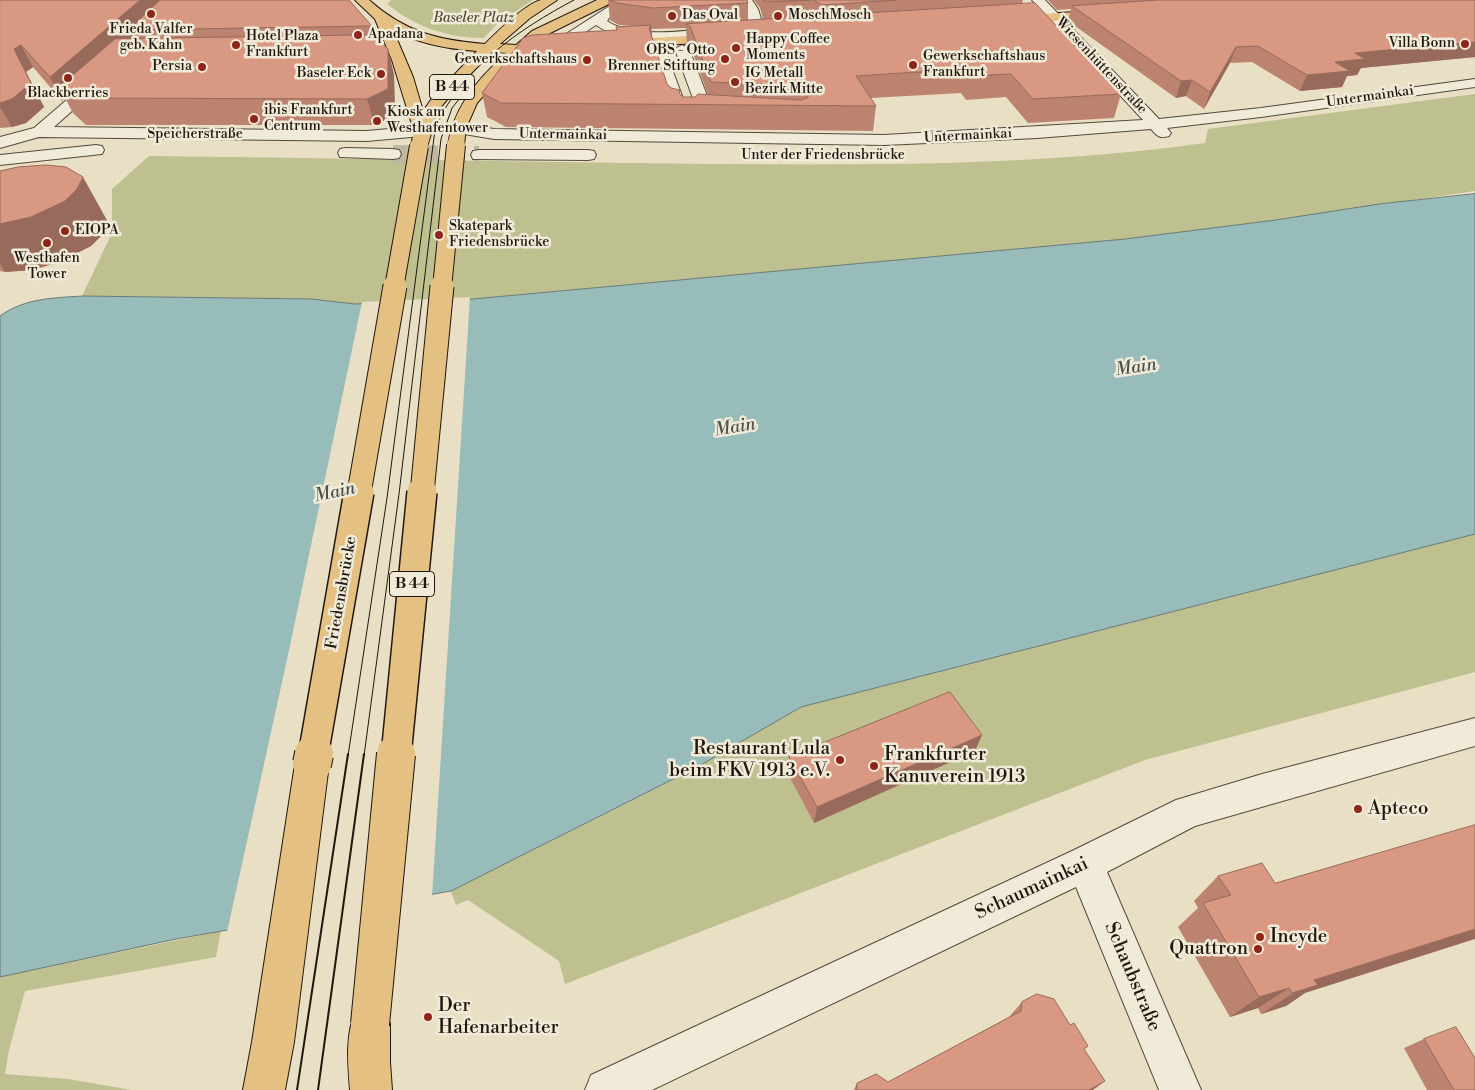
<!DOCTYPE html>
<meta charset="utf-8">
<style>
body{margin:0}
canvas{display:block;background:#e8dfc5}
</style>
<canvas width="1475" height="1090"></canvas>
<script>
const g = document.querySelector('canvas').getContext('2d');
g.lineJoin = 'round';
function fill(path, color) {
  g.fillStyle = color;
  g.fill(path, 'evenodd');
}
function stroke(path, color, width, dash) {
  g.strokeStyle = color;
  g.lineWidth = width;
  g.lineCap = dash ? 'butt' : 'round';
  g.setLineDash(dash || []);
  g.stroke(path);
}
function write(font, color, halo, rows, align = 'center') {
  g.font = font + ' "Libre Bodoni",serif';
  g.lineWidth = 5;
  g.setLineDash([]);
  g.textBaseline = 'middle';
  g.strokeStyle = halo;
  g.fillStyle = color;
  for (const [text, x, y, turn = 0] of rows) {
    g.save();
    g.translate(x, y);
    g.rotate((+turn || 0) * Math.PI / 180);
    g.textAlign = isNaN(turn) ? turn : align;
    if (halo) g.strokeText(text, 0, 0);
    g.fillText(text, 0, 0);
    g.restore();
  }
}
fill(new Path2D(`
 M391,0H533L498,23L484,38C447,38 416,27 387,4Z
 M1475,94V191L1276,220L1125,239L473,299L355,304L311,299L82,296L112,233V189L149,156C337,158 524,162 712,164C877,165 1041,166 1205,143L1208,129Z
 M1475,534V672L1145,760L565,984L559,961L468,900L456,905L451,891L699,766L801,707Z
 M221,931L216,957L25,991L9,1050L5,1074L68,1079L132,1090H0V977Z`), '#bec090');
const water = new Path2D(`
 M1475,194V534L801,707L699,766L451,891L176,939L0,977V316C25,298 53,298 82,296L311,299L355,304L473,299L1125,239L1276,220L1379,204Z`);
fill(water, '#98bcba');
stroke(water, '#697a76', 1);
fill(new Path2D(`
 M470,297L432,896L227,932L288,655L362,302Z`), '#e8dfc5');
stroke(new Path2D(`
 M393,154L479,155`), '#c0b7a1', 18, [18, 9]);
const minor = new Path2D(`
 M619,0H634L609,18L607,21C635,40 692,30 724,27L731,31C723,41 640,39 624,37C614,35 605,31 596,25L575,39H565L563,36Z
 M740,0H752L758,9L765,32L763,35L758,36L751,32L746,9Z
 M1032,0H1045L1159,119L1261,108L1475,79V87L1261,117L1167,128L1171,133L1169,136C1160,139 1157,136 1151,129L1037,138L884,145L494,139L458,133L452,131L450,128L452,125L458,123L494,129L884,135L1143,120Z
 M682,45L689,49L711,106C705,114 694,122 684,119L682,116L684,113L673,110L670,107L652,50L659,46L664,47L685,104H695L675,49Z
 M96,78L101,79L103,82L101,85L54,127L367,131L422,126L428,128L430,131L428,134L422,136L367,141L39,137L0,148V137L34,128L91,79Z
 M96,145L102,146L104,150L102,154L0,165V155Z
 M346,148L393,149L399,150L401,154L399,158L393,159L340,157L338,153L340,149Z
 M479,150H588L594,151L596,155L594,159L588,160L473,159L471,155L473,151Z
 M1475,718V746L1195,826L1107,872L1201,1090H1159L1076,887L652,1090H585L591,1075L1072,851L1176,800L1262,774Z`);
const major = new Path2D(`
 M355,0H369C405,32 437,40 485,44C497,32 525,4 541,0C546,0 552,0 557,0L530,18L500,44L516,45L532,31L597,0H613L611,3L542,37L533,44L557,45L559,48L557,51L523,53L514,61L477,103L466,128L464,145L462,149H450L448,145C453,108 479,77 507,53L492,52C477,68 448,95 437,113C431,124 432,139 425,150H413L411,146L414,131L392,60L375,19ZM393,30C419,44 449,49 477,51L433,97L423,111L413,77Z
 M1106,10L1111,11L1112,14L1111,17L1012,24L1005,20L1012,16Z
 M725,34L732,38L730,41L615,48L608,44L615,40Z
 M312,749L324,753L329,764L294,1042L285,1090H243L252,1042L295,764L300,753Z
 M370,1004L384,1010L390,1024V1062L392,1090H350C348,1063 345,1035 356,1010Z`);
stroke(minor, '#54493c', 2);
stroke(major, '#22170f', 2);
fill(minor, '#f0ead9');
fill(major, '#e4c082');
stroke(new Path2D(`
 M348,756L387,498L435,130C457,71 521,28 574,0
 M364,756L399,494L441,139L452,108L460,98`), '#22170f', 1);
stroke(new Path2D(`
 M297,1090L348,754
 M318,1090L364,754`), '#22170f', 2);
const majorBridgeFar3 = new Path2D(`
 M394,288L419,146
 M442,288L456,145`);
const majorBridgeFar2 = new Path2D(`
 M359,493L395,286
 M422,493L442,286`);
const majorBridgeFar1 = new Path2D(`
 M313,756L359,492
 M396,756L422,492`);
const majorBridge = new Path2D(`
 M312,764L314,754
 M370,1024L396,754`);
stroke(majorBridgeFar3, '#22170f', 20, []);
stroke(majorBridgeFar2, '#22170f', 25, []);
stroke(majorBridgeFar1, '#22170f', 32, []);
stroke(majorBridge, '#22170f', 40, []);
stroke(majorBridgeFar3, '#e4c082', 18);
stroke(majorBridgeFar2, '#e4c082', 23);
stroke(majorBridgeFar1, '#e4c082', 29);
stroke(majorBridge, '#e4c082', 38);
fill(new Path2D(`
 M0,0L372,26L375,36L381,42L394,74L395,115L375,125H86L73,113L65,98L62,101L33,67L26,72L44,107L26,123L12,127L0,128Z
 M608,0H747L748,3V20L763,19L760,8L754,0H1023L1022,3L1121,94L1114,118L1028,123L1006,97L966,100L961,93L871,98L876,106L873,131L506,127L487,117L482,93L616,30V27L633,26L619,25L610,20ZM686,28L687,45L691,48L708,95L695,97H683L667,84L652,39L651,29Z
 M1048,0H1475V57L1361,68L1357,75L1347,76L1342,87L1300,91L1252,62L1230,63L1204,109L1186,96L1176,98L1068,21L1071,9L1057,10Z
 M0,171L108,222L103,234L91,246L59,262L32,270L5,272L0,271Z
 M975,751L814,823L788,774L789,757Z
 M1218,876L1305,993L1286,1006L1261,1014L1258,1008L1230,1017L1178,927L1198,908L1194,901Z
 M1022,1002L1070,1025L1088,1046L1084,1049L1093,1090H854L857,1083L888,1082L1009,1017Z
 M1424,1039L1475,1090H1427L1404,1048Z`), '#bb8370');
fill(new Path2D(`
 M140,0H173L129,30L133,37L69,95L59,87L65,98L62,101L50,77Z
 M651,25L653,47L649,28Z
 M1475,42V57L1361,68L1357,75L1347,76L1342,87L1300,91L1307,75L1355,53Z
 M21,45L33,67L26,72L44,107L26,123L12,127L0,107V103L14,49Z
 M1236,47L1230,63L1204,109L1210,92Z
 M388,49L394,74L395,115L375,125L367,99Z
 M1192,80L1186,96L1176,98L1181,81Z
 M83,177L108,222L103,234L91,246L59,262L32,270L5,272L0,264V224Z
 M982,735L975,751L814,823L817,807Z
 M1475,929V939L1305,993L1286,1006L1261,1014L1314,980Z
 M1289,988L1258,1008L1230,1017L1259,997Z
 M1105,1081L1093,1090H1089Z`), '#986a5b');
const building = new Path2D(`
 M0,0H140L50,77L21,45L14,49L31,83L12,99L0,103Z
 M160,0H349L372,26L129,30Z
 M610,0H747L748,3L653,8L617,3Z
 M764,0H812L765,2Z
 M814,0H897L823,5Z
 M1158,0H1475V42L1355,53L1365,59L1335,62L1350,71L1307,75L1258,46L1236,47L1210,92L1192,80L1181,81L1072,6Z
 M1035,3L1121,94L1033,99L1011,74L970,76L965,69L856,76L876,106L501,103L482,93L523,38L532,35L617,30L616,27L651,25L649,28L667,84L671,88L680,90L679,93L683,97H695L698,94L801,100L807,98L810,94L807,89L786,85L711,82L690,26L686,24Z
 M379,35L380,42L388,49V89L367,99L73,98L59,87L115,39Z
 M46,165L66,167L83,177L77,189L65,201L31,217L0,224V171L18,167Z
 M950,692L982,735L817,807L789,757Z
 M1475,825V929L1314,980L1318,985L1292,993L1289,988L1259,997L1203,903L1231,895L1218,876L1262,863L1275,883Z
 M1037,994L1054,999L1070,1025L1074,1023L1088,1046L1084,1049L1105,1081L1089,1090H857V1083L876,1074L888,1082L1021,1011L1022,1002Z
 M1456,1027L1475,1058V1090H1454L1424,1039Z`);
fill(building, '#d99882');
stroke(building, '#986a5b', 1);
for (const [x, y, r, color] of [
 [151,14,5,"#8f2418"],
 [672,16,5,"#8f2418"],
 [778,16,5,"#8f2418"],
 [358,35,5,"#8f2418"],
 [1465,44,5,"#8f2418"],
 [236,45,5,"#8f2418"],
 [736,48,5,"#8f2418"],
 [725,59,5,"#8f2418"],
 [587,60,5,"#8f2418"],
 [913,65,5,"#8f2418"],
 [202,67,5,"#8f2418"],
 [381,74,5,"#8f2418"],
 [68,78,5,"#8f2418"],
 [735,82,5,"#8f2418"],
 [254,119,5,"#8f2418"],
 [377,121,5,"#8f2418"],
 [65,231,5,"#8f2418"],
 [439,235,5,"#8f2418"],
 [47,243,5,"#8f2418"],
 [840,760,5,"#8f2418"],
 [874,766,5,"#8f2418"],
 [1358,809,5,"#8f2418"],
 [1260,937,5,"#8f2418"],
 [1258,949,5,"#8f2418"],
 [428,1017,5,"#8f2418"]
]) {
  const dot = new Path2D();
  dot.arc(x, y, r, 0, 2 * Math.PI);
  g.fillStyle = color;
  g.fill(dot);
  stroke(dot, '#f0ead9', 2);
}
write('14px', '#22170f', '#f0ead9', [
 ["Das Oval",682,16],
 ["MoschMosch",788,16],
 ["Frieda Valfer",151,30,"center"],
 ["geb. Kahn",151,46,"center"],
 ["Apadana",368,35],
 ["Hotel Plaza",246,37],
 ["Frankfurt",246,53],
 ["Happy Coffee",746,40],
 ["Moments",746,56],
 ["Villa Bonn",1455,44,"right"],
 ["OBS - Otto",715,51,"right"],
 ["Brenner Stiftung",715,67,"right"],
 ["Gewerkschaftshaus",923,57],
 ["Frankfurt",923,73],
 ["Gewerkschaftshaus",577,60,"right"],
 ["Persia",192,67,"right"],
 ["Baseler Eck",371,74,"right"],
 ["IG Metall",745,74],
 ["Bezirk Mitte",745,90],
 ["Blackberries",68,94,"center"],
 ["ibis Frankfurt",264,111],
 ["Centrum",264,127],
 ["Kiosk am",387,113],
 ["Westhafentower",387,129],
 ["Skatepark",449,227],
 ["Friedensbrücke",449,243],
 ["EIOPA",75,231],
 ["Westhafen",47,259,"center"],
 ["Tower",47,275,"center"]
], 'left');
write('italic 14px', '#514a36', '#f0ead9', [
 ["Baseler Platz",474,19]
]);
write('14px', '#22170f', '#f0ead9', [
 ["Wiesenhüttenstraße",1101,66,47],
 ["Untermainkai",1370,97,-8],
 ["Speicherstraße",195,135],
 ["Untermainkai",563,135,1],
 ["Untermainkai",968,136,-3],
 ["Unter der Friedensbrücke",823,156]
]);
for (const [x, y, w] of [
 [452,87,45],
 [412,584,45]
]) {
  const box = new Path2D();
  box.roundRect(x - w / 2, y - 12.5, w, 25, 4);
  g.fillStyle = '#f0ead9';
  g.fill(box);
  stroke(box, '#22170f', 1);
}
write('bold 15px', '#22170f', null, [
 ["B 44",452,87],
 ["B 44",412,584]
]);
write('16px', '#22170f', '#f0ead9', [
 ["Friedensbrücke",342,593,-80]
]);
write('italic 18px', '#4b514b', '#f0ead9', [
 ["Main",1136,368,-8],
 ["Main",735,428,-9],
 ["Main",335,493,-12]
]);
write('19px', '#22170f', '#f0ead9', [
 ["Restaurant Lula",830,749,"right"],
 ["beim FKV 1913 e.V.",830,771,"right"],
 ["Frankfurter",884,755],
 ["Kanuverein 1913",884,777],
 ["Apteco",1368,809],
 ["Incyde",1270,937],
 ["Quattron",1248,949,"right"],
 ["Der",438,1006],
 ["Hafenarbeiter",438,1028]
], 'left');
write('19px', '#22170f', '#f0ead9', [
 ["Schaumainkai",1032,889,-25],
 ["Schaubstraße",1132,977,67]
]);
</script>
